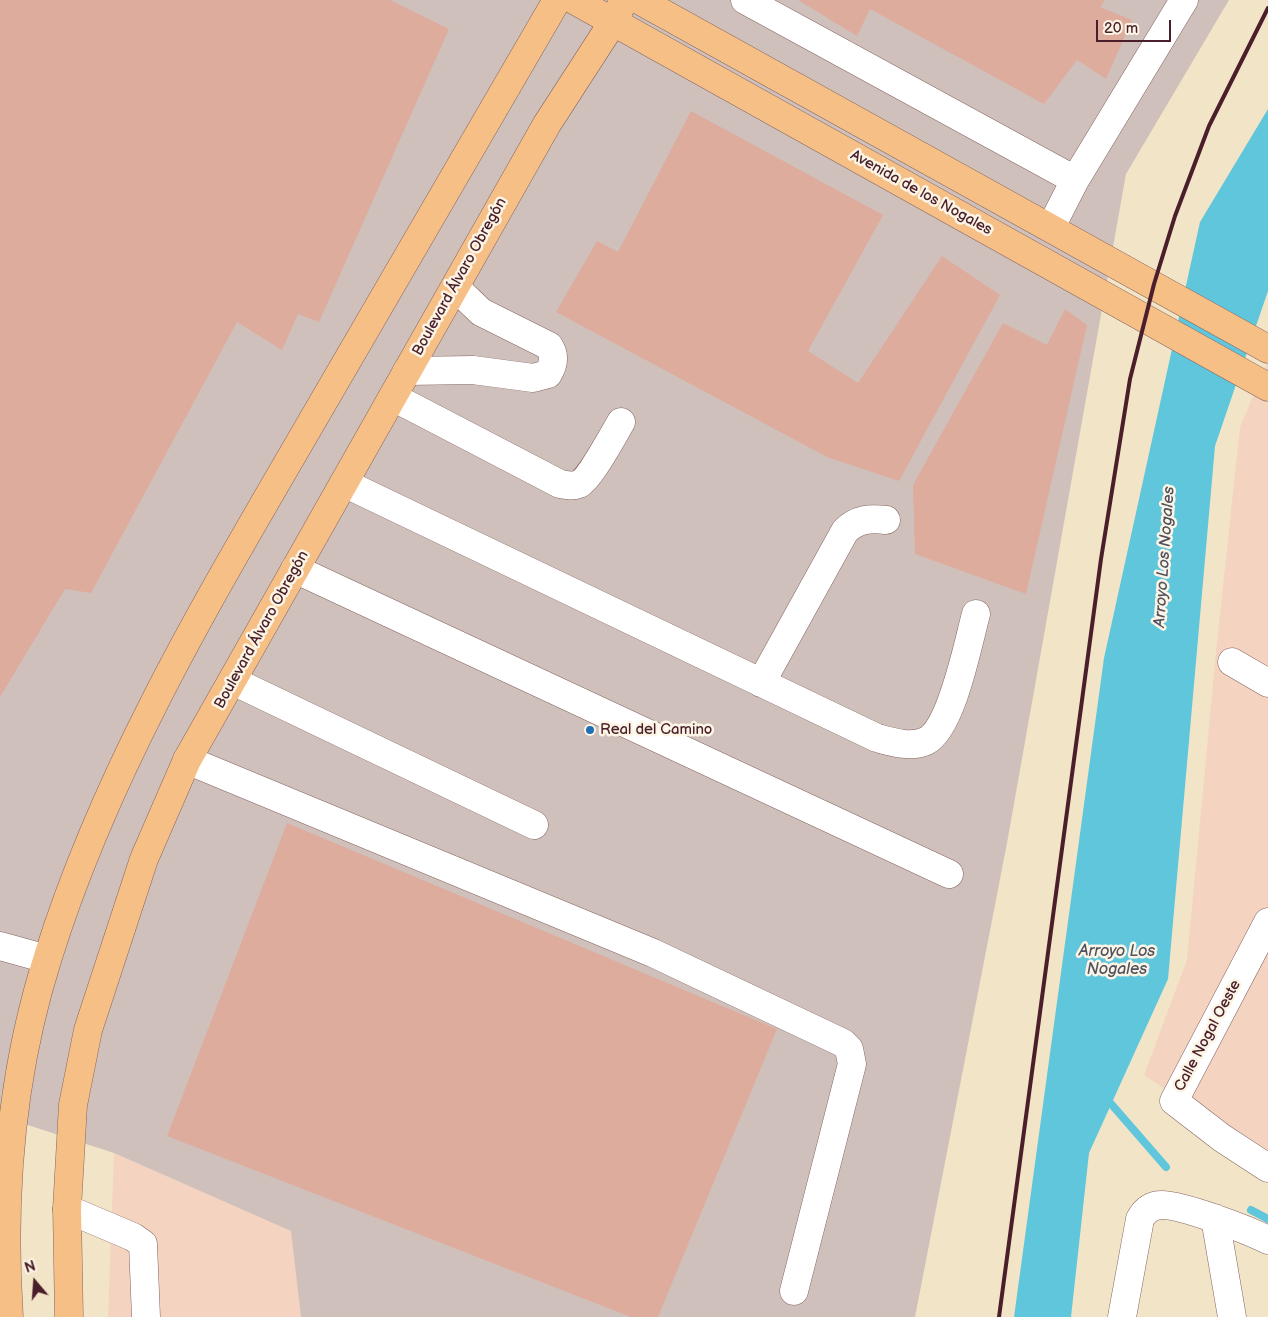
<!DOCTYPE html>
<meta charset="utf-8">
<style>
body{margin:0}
#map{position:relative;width:1268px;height:1317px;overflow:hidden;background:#f2e4c6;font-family:"Balsamiq Sans",sans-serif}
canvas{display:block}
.north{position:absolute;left:10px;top:1257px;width:50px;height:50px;-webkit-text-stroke:4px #fcf5e5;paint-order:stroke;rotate:342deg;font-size:14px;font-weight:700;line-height:20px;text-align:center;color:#4a1f2b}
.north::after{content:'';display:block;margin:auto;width:18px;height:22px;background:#4a1f2b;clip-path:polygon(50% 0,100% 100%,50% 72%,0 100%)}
.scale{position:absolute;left:1096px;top:20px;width:75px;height:22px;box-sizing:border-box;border:2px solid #4a1f2b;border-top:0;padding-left:6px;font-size:15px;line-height:18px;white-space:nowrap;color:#4a1f2b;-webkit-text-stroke:4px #fcf5e5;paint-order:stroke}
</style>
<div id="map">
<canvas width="1268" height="1317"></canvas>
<div class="north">N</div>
<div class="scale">20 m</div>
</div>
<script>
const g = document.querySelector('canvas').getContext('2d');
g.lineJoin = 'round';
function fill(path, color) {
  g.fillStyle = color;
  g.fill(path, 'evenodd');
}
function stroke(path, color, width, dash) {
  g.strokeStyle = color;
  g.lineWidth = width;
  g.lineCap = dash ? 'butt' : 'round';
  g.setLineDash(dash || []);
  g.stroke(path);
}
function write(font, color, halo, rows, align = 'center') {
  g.font = font + ' "Balsamiq Sans",sans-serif';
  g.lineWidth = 5;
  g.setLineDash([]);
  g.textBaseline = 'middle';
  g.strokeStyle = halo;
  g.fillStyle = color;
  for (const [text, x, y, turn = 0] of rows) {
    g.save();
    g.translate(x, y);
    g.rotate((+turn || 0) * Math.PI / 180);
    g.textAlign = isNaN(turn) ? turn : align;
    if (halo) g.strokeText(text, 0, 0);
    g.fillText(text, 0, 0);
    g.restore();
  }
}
fill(new Path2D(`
 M1268,361V1159L1144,1075L1187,960L1216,652L1240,427Z
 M114,1153L292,1231L301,1317H108Z`), '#f4d3c1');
fill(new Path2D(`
 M0,0H1229L1126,174L1007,843L915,1317H301L291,1231L114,1153L0,1116Z`), '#d0c0bc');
fill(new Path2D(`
 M1268,109V291L1215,446L1168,979L1089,1153L1071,1317H1014L1104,658L1200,222Z`), '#5fc6db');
stroke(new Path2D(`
 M1106,1098L1166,1167
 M1251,1210L1268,1219`), '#5fc6db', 8);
fill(new Path2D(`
 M0,0H390L449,29L319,322L298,314L282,350L237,322L91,593L65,589L0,697Z
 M798,0H1105L1100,7L1132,20L1106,79L1077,60L1044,104L870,9L857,36Z
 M691,111L883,215L808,351L858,383L942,256L1000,295L899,481L827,457L556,312L597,241L618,252Z
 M1065,309L1087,325L1026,594L915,554L913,485L1003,323L1047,345Z
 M287,823L777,1029L658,1317H631L167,1136Z`), '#ddac9c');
const minor = new Path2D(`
 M745,0L1075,180L1184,0
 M1051,227L1075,180
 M407,371L473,370L533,378L548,374C554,364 555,355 549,346L481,312L455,287
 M393,397L560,484C566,485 572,487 579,484C589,480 614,434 621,422
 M344,483L877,738C892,742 911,748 926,741C952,728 968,643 976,614
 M295,569L949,874
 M1232,662L1268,683
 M233,681L534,825
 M761,683L845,531C857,519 870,518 886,520
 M187,760L653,953L843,1043L849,1049L852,1064L794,1291
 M1268,922L1174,1101L1222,1138L1268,1168
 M0,946L47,959
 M67,1209L133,1237L143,1244L146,1317
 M1215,1218L1232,1317
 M1122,1317L1140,1219C1145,1210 1152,1205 1162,1205C1183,1205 1248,1230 1268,1240`);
const major = new Path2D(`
 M574,0L1268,387
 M639,0L1268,349`);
const highway = new Path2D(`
 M9,1317C1,1196 11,1073 48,957C106,771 207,602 304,435C388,290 473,145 557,0
 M69,1317L67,1209L73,1105L88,1030L144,859L187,760L547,124L613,22L624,0`);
stroke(minor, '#856461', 29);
stroke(major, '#856461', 29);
stroke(highway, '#856461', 29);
stroke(minor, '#fff', 28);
stroke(major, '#f5bf86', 28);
stroke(highway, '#f5bf86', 28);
stroke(new Path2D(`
 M999,1317L1101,559L1130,379L1154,284L1175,216L1209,126L1268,8`), '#4a1f2b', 4);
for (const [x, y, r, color] of [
 [590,730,5,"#1f6fb2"]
]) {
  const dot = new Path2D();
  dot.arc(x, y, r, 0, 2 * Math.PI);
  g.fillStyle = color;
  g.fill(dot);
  stroke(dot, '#fcf5e5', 2);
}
write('15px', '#4a1f2b', '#fcf5e5', [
 ["Avenida de los Nogales",921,193,29],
 ["Boulevard Álvaro Obregón",460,277,-61],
 ["Boulevard Álvaro Obregón",262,630,-61],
 ["Calle Nogal Oeste",1208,1036,-62]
]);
write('15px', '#4a1f2b', '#fcf5e5', [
 ["Real del Camino",600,730]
], 'left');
write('italic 16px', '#505160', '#fcf5e5', [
 ["Arroyo Los Nogales",1165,557,-86],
 ["Arroyo Los",1117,952],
 ["Nogales",1117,970]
]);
</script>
